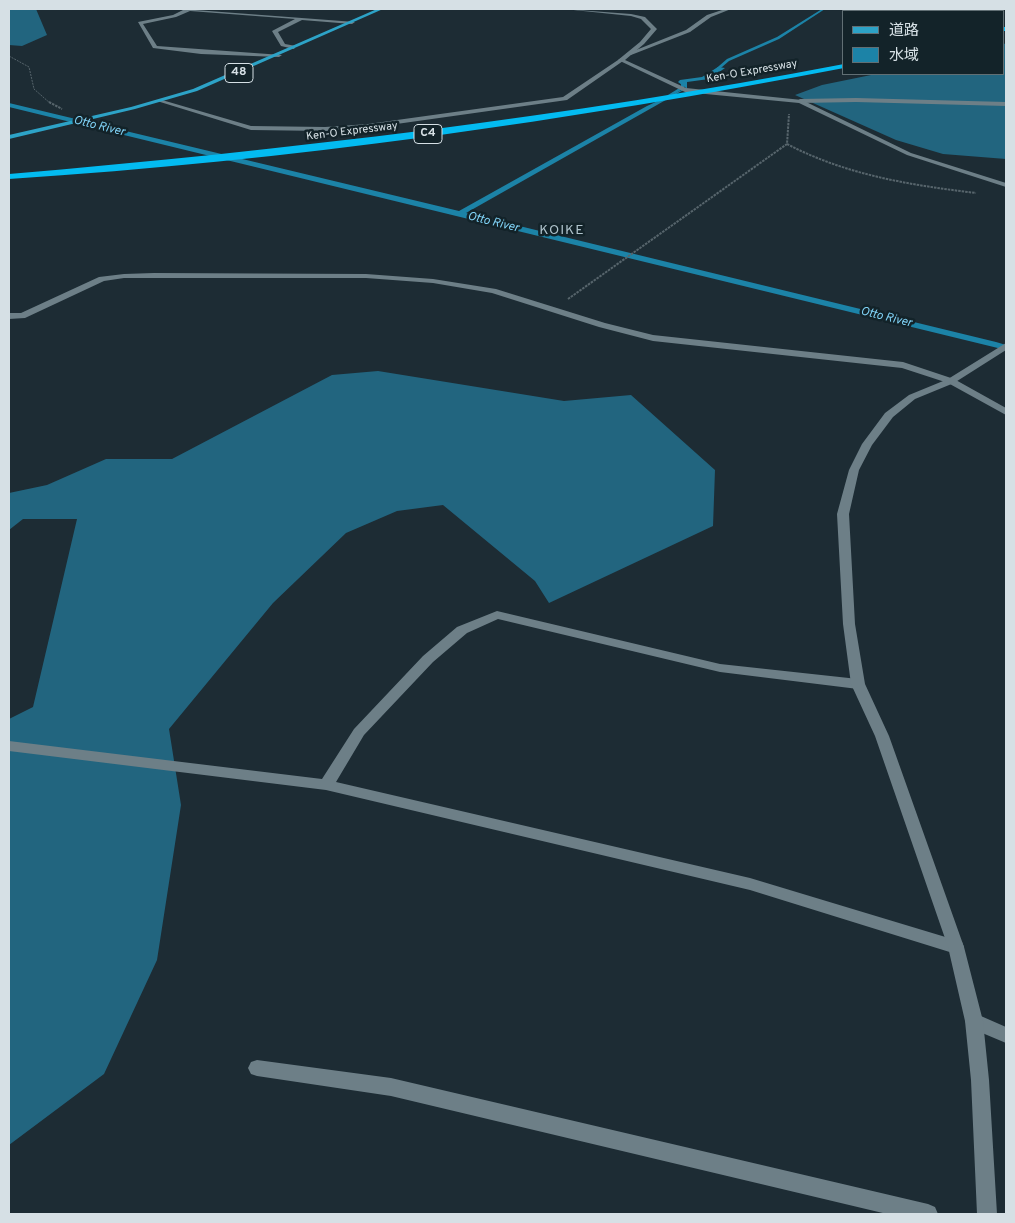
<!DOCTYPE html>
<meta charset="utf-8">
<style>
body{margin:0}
#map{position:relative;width:1015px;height:1223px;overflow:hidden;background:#1d2c34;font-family:Overpass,"Noto Sans JP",sans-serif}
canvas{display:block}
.frame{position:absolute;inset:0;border:10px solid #d6e0e5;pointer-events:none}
.legend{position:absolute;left:842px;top:10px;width:162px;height:65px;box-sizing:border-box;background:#132329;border:1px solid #616f74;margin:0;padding:6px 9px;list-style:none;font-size:15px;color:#d6e0e5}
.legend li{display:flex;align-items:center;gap:10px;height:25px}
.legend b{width:25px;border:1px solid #616f74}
</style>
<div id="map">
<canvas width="1015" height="1223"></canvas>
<div class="frame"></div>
<ul class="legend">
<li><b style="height:6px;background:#2da3c7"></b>道路</li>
<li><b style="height:14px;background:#1c83a7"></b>水域</li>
</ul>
</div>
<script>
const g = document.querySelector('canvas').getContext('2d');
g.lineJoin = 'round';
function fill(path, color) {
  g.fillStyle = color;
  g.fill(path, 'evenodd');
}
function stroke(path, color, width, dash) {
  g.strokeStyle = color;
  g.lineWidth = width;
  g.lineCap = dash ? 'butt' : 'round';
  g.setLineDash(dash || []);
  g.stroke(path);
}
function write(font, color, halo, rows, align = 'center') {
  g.font = font + ' Overpass,sans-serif';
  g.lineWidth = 5;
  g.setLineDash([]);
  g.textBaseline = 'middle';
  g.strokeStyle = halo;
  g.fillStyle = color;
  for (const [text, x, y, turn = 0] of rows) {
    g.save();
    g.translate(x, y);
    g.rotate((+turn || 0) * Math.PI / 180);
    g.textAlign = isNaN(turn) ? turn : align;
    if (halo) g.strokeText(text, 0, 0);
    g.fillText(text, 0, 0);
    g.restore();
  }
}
fill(new Path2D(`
 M9,9H36L47,35L22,46L9,45Z
 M1006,43V159L943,154L896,140L795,95L822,85L876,74H1004V44Z
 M378,371L564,401L631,395L715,470L713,526L549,603L535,581L443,505L397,511L346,533L273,603L169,729L181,805L157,960L104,1074L9,1145V719L33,707L77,519H23L9,530V493L47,485L106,459H172L332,375Z`), '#22657f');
fill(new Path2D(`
 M718,67L725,68L709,79L687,82V88L466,213L996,342L1006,345V350L9,107V103L459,211L647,106L686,88L678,82L680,80L702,77Z`), '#1c83a7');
fill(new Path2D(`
 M822,9H825L779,39L729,61L715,73L712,72L727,59L777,37Z
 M681,81L684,82V88L665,100H663V98L681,87Z`), '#1c83a7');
stroke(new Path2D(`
 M9,56L29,67L34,89L51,104`), '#57656c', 1, [2, 1]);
stroke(new Path2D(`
 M49,102L62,109
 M787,144C846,175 910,185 976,193
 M568,299L787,144L789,114`), '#57656c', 2, [2.5, 1]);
fill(new Path2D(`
 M257,1060L391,1078L928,1204L935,1207L938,1214H887L391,1096L257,1076L251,1074L248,1068L251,1062Z`), '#6d7f87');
fill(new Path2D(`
 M182,9L355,22L352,24L302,20L278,32L285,44L296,46L294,49L281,46L272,31L295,19L190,11L176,17L143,24L157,46L282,55L279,57L201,54L153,48L138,22L173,15L183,10Z
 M725,9H731L711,17L690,32L631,55L626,54L686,30L707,15Z
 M621,58L623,61L567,100L368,128L325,131L251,130L157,101L162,100L251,126L325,127L368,124L563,97Z
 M856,98L1006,102V106L856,102L800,103L797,101L800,99Z
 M154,273L366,274L433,279L496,289L605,323L653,335L903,362L954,379L1006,408V415L948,383L902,368L653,341L599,327L492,293L433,283L366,278H124L104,281L25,318L9,319V313H21L99,277L124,274Z
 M497,611L720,664L858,679L865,684L858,689L720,672L498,619L467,633L433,662L364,735L336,782L750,878L962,942L964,947L962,952L956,954L750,890L326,790L9,751V741L322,779L354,729L423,656L457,627Z
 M974,1013L1006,1027V1043L968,1027L965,1021L968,1015Z`), '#6d7f87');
fill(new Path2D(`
 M564,9L631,14L645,17L657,29L644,44L625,60L686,88L802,100L911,153L1006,183V187L907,155L799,103L685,92L618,60L640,42L651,29L641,19L631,16Z
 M1006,343V350L954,383L915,399L893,417L872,445L859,470L849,514L855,624L865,684L889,736L964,947L983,1021L989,1080L997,1214H977L971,1080L965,1021L948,947L875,736L851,684L843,624L837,514L849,470L862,444L885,413L909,395L948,379Z`), '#6d7f87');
fill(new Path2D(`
 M377,9H383L197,91L135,109L9,139V135L131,107L193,89Z`), '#2da3c7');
fill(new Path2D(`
 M1004,27H1006V31H1004Z
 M844,64V68C568,121 289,161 9,179V174C289,150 567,117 844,64Z`), '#03bbf1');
write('11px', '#d6e0e5', '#132329', [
 ["Ken-O Expressway",752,72,-10],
 ["Ken-O Expressway",352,132,-7]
]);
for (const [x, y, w] of [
 [239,73,28],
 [428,134,28]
]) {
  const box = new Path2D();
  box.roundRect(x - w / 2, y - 9.5, w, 19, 4);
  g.fillStyle = '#132329';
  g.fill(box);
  stroke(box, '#d6e0e5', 1);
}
write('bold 12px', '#d6e0e5', null, [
 ["48",239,73],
 ["C4",428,134]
]);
write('italic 12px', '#80d3f7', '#132329', [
 ["Otto River",99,127,14],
 ["Otto River",493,223,14],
 ["Otto River",886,318,14]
]);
g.letterSpacing = '1px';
write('14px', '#b0c3cc', '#132329', [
 ["KOIKE",562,231]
]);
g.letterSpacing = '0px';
</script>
